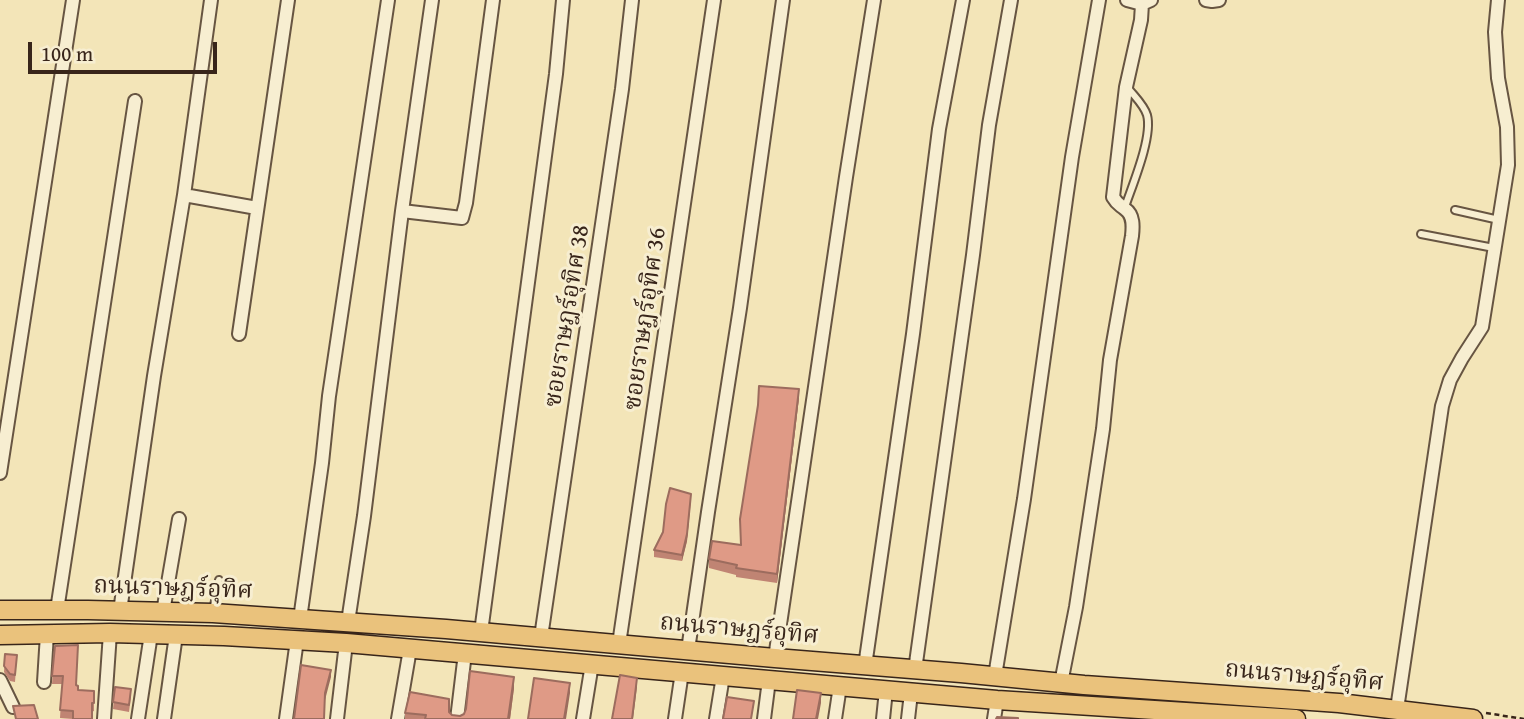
<!DOCTYPE html>
<meta charset="utf-8">
<style>
body{margin:0}
#map{position:relative;width:1524px;height:719px;overflow:hidden;background:#f3e5b8;font-family:"Gentium Book Plus",serif}
canvas{display:block}
.scale{position:absolute;left:28px;top:42px;width:189px;height:32px;box-sizing:border-box;border:4px solid #38251a;border-top:0;padding-left:9px;font-size:21px;line-height:24px;white-space:nowrap;color:#38251a;-webkit-text-stroke:5px #f7eed1;paint-order:stroke}
</style>
<div id="map">
<canvas width="1524" height="719"></canvas>
<div class="scale">100 m</div>
</div>
<script>
const g = document.querySelector('canvas').getContext('2d');
g.lineJoin = 'round';
function stroke(path, color, width, dash) {
  g.strokeStyle = color;
  g.lineWidth = width;
  g.lineCap = dash ? 'butt' : 'round';
  g.setLineDash(dash || []);
  g.stroke(path);
}
function fill(path, color) {
  g.fillStyle = color;
  g.fill(path, 'evenodd');
}
function write(font, color, halo, rows, align = 'center') {
  g.font = font + ' "Gentium Book Plus","Noto Serif Thai",serif';
  g.lineWidth = 6;
  g.setLineDash([]);
  g.textBaseline = 'middle';
  g.strokeStyle = halo;
  g.fillStyle = color;
  for (const [text, x, y, turn = 0] of rows) {
    g.save();
    g.translate(x, y);
    g.rotate((+turn || 0) * Math.PI / 180);
    g.textAlign = isNaN(turn) ? turn : align;
    if (halo) g.strokeText(text, 0, 0);
    g.fillText(text, 0, 0);
    g.restore();
  }
}
const lane = new Path2D(`
 M1125,207C1132,186 1153,137 1147,115C1144,105 1135,97 1128,88
 M1455,210L1499,220
 M1421,234L1494,248
 M213,611L219,580`);
const street = new Path2D(`
 M1127,0L1142,4
 M1206,0L1212,1L1219,0
 M184,195L257,208
 M402,211L462,218L466,203L493,0
 M239,334L288,0
 M0,473L73,0
 M57,610L135,101
 M120,611L154,376L184,195L211,0
 M163,612L179,519
 M300,619L322,463L329,396L388,0
 M348,622L364,516L402,211L432,0
 M481,632L556,74L563,0
 M541,637L622,89L632,0
 M619,644L714,0
 M688,650L708,512L740,308L783,0
 M775,658L846,177L874,0
 M865,666L913,334L939,129L963,0
 M915,670L973,255L989,125L1011,0
 M995,676L1024,499L1072,157L1099,0
 M0,680L13,707
 M44,682L47,634
 M1061,683L1076,607L1103,429L1110,360L1132,236C1133,227 1134,215 1125,209C1119,204 1117,204 1113,197L1126,87L1141,20L1142,4L1151,0
 M1397,709L1442,406L1450,380L1462,358L1482,327L1508,165L1507,127L1498,78L1495,32L1498,0
 M104,719L110,633
 M138,719L151,634
 M164,719L176,635
 M286,719L297,640
 M337,719L346,643
 M398,719L410,649
 M457,719L465,653
 M583,719L592,664
 M675,719L682,672
 M716,719L723,676
 M764,719L769,680
 M835,719L840,686
 M883,719L886,690
 M908,719L911,693
 M994,719L997,700`);
const primary = new Path2D(`
 M0,610H88L213,613L446,629L775,658L961,673L1084,685L1339,703L1473,719
 M0,635L110,633L224,636L346,643L997,700L1296,719`);
stroke(lane, '#675542', 10);
stroke(street, '#675542', 16);
stroke(primary, '#38251a', 21);
stroke(new Path2D(`
 M1486,713L1524,719`), '#38251a', 2.5, [5, 3.5]);
stroke(lane, '#f7eed1', 6);
stroke(street, '#f7eed1', 12);
stroke(primary, '#eac27c', 18);
fill(new Path2D(`
 M799,398L777,583L736,577V575L709,568V559L740,545Z
 M691,500L687,541L682,561L654,557V550Z
 M55,646L78,690L94,691V711L73,719L60,718L62,684H52Z
 M5,654L17,655L15,682L10,681L4,672Z
 M115,687L131,696L129,712L113,709Z
 M514,688L510,719H405V713L449,712L452,715L460,716Z`), '#c08473');
fill(new Path2D(`
 M799,389V398L777,583V574Z
 M691,494L687,541L682,561V555Z
 M331,670V677L325,700L324,719L325,693Z
 M514,677V688L510,719H508Z
 M637,678V687L633,719H632Z
 M570,683V693L566,719H564Z
 M821,693V703L818,719H816Z`), '#9c6c5e');
const building = new Path2D(`
 M759,386L799,389L777,574L736,568L737,565L709,559L712,541L741,545L740,519L758,405Z
 M670,488L691,494L687,534L682,555L654,550L663,532L666,504Z
 M78,645L76,685L78,686V690L94,691V703H92V719H73V711L60,710L63,676H52L55,646Z
 M5,654L17,655L15,675L10,674L4,666Z
 M301,665L331,670L325,693L324,719H294Z
 M470,671L514,677L508,719H425L426,715L405,713L410,692L449,699V712L452,715L460,716L464,714L466,709Z
 M620,675L637,678L632,719H612Z
 M534,678L570,683L564,719H528Z
 M115,687L131,689L129,705L113,702Z
 M797,690L821,693L816,719H793Z
 M727,697L754,701L751,719H723Z
 M34,705L38,719H16L13,706Z
 M997,717L1018,718V719H996Z`);
fill(building, '#df9a86');
stroke(building, '#9c6c5e', 2);
write('24px', '#38251a', '#f7eed1', [
 ["ซอยราษฎร์อุทิศ 38",568,316,-81],
 ["ซอยราษฎร์อุทิศ 36",646,319,-82],
 ["ถนนราษฎร์อุทิศ",173,589,2],
 ["ถนนราษฎร์อุทิศ",739,630,5],
 ["ถนนราษฎร์อุทิศ",1304,677,5]
]);
</script>
